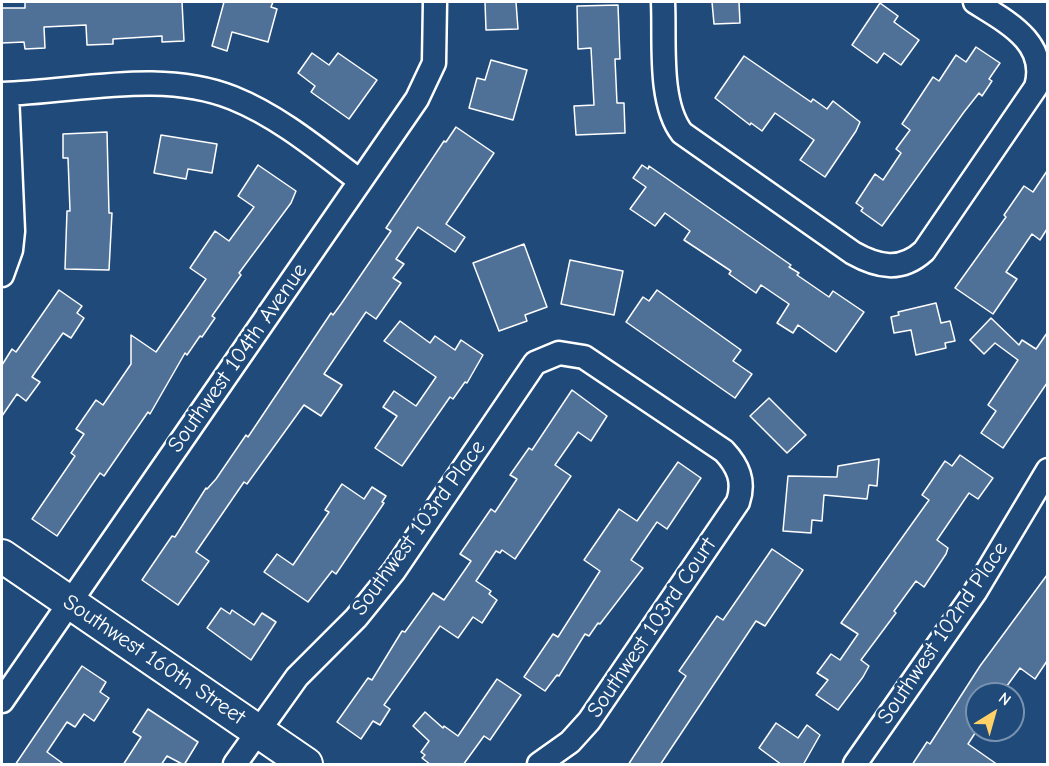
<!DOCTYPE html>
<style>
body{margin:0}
#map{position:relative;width:1049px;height:766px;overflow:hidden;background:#1f4a7a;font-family:"Comic Neue",sans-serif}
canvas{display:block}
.frame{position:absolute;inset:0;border:3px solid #fff;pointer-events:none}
.north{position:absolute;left:965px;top:682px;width:60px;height:60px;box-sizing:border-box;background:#1f4a7a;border:2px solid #7992af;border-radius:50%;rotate:37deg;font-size:16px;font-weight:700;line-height:24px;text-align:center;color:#fff}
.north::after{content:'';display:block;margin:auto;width:21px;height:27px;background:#ffd166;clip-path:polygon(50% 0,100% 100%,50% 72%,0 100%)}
</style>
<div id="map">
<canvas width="1049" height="766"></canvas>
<div class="frame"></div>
<div class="north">N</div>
</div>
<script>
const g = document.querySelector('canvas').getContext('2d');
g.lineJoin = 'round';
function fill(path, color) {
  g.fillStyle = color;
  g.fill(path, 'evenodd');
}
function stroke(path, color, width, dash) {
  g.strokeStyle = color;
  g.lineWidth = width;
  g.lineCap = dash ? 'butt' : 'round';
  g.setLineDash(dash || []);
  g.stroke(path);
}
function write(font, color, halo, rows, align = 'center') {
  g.font = font + ' "Comic Neue",sans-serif';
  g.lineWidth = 6;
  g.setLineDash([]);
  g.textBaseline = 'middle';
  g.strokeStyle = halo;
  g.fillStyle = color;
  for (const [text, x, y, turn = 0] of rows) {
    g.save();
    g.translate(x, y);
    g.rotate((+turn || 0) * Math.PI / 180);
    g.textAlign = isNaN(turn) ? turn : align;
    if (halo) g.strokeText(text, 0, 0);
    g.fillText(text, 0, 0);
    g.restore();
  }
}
const building = new Path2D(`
 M25,2H182L184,41L162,42V36L113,39V44L87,45L86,25L44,27L45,48L25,49L24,42L2,43V8H25Z
 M224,2H273L271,7L277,9L268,42L232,32L227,51L212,46Z
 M485,2H516L518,29L486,30Z
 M712,2H739L740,23L714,24Z
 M880,3L898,16L894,22L919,40L901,65L884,53L877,63L852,45Z
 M618,5L620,59H615L617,103H624L625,133L576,135L574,106L594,105L591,48L578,49L577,6Z
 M976,47L1000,63L989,79L992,81L982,96L979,93L964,112L882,226L861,211L863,208L856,203L875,174L883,180L901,153L896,149L910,130L902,124L933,77L939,81L956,55L966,62Z
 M312,53L329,65L338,53L377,80L349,119L311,92L315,86L298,73Z
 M744,56L811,102L813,99L827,109L833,101L860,122L856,131L825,177L800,160L814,140L775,113L762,131L751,123L750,125L715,98Z
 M491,60L527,70L513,120L469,108L477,78L485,80Z
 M456,127L494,153L446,224L465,237L455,252L418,227L396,259L404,264L393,278L401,283L376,319L366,312L324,374L342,385L321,416L304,405L247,484L244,482L196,552L209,561L178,605L142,580L172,536L175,537L206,488L207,489L216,479L246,435L248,437L331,313L333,315L341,304L391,231L386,228L444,141L446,142Z
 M107,132L109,213H112L109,270L65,269L67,211H70L68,158H63V134Z
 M161,135L217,144L212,173L188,169L186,179L154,173Z
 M258,165L296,191L291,203L239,273L241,275L212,316L215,318L202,337L200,336L187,355L185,353L150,414L148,412L104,476L100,473L57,536L32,519L75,456L71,453L84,434L76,429L96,400L103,405L131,364V335L156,352L206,279L190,268L215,231L229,241L254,207L238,196Z
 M642,165L648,169L649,166L791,265L789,267L799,273L797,275L829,297L833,291L864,312L836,352L798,325L793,333L777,323L789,304L761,285L756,293L729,274L731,271L684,240L690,231L665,213L655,226L630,209L646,187L633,178Z
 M1047,171V229L1040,240L1032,234L1006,272L1017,279L993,314L955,288L1006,217L1004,215L1024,186L1033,192Z
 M524,244L547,307L525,315L527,321L499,331L473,263Z
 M570,260L623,271L614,315L561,304Z
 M59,290L82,306L77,313L84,318L71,338L63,333L32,377L40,382L26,401L17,394L2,416V365L12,349L16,352Z
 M657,290L741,350L733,361L752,374L735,398L626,322L643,297L649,301Z
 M936,303L941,323L950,321L955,341L945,343L946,348L916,355L911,330L894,333L891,317L899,315L898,312Z
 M991,318L1019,345L1022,340L1036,349L1047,333V383L1003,448L981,433L996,411L988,405L1018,360L995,343L984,354L970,340Z
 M400,321L430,343L435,336L455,350L461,340L483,355L467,383L465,382L453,399L450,397L402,466L375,448L397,416L383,407L394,391L416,406L436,377L384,341Z
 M572,390L607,416L591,441L578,432L555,465L571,476L515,559L502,550L500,553L496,551L476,581L491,591L489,594L497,600L482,623L473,617L458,638L440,626L384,705L390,709L380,725L373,721L361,739L337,722L368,678L372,680L402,631L405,632L433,593L444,600L471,561L460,554L491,509L495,512L517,479L510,475L529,448L532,450Z
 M769,398L806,435L787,453L750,416Z
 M960,455L993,478L978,499L969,493L937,540L948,548L946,554L924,587L916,581L894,611L896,613L861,660L869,666L863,677L838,710L816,695L828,680L817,673L831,654L840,660L858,634L841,623L929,500L922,495L945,461L952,466Z
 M879,459L877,486L869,485L867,499L824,495L822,521L812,520L811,533L783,531L788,476L837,477L838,466Z
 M678,462L701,478L667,529L657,522L631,560L643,568L600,624L598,623L589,636L585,634L559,676L557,675L545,691L524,677L553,634L558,637L600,571L584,560L619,509L637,521Z
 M342,484L364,499L372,487L386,496L382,502L384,503L336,574L332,571L308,602L264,572L277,554L293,565L329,512L325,510Z
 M772,549L803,570L765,626L756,621L660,765H628L686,676L679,671L717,616L723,620Z
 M1047,575V661L1035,679L1020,668L1001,694H977V730L968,744L998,765H912L927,742L930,744L980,666Z
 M221,608L230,614L232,610L254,625L262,613L276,622L251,660L207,628Z
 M82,666L106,682L100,692L109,698L94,721L84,714L75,727L67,722L47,752L65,765H15Z
 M497,679L521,695L490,740L484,736L463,765H431L422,758L425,755L421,752L429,741L413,726L425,712L443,728L444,726L458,736Z
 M148,709L198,742L184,765L167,756L161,765H123L141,737L133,732Z
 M776,723L798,738L807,725L820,735L803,765H782L759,748Z`);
fill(building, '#507197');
stroke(building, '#fff', 1.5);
const street = new Path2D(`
 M663,2C665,40 658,102 682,133L853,253C878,267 901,272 924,251L1036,87C1049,43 1007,22 975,2
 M2,94C77,92 161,69 233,98C280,117 320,151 360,181
 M2,275L11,250L13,231L7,94
 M2,701L417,99L434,63L435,2
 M235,764L297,677L356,618L394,571L535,363L559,353L584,357L724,451C738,466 745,481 738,502L589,721L570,742L539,764
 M855,764L975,592L1048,470`);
const secondary = new Path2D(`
 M2,556L306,764`);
stroke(street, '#fff', 27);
stroke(secondary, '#fff', 36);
stroke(street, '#1f4a7a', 22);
stroke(secondary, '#1f4a7a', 32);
write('22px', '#fff', '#1f4a7a', [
 ["Southwest 104th Avenue",238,358,-55],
 ["Southwest 103rd Place",419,528,-54],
 ["Southwest 103rd Court",652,628,-56],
 ["Southwest 102nd Place",943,633,-56],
 ["Southwest 160th Street",154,660,34]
]);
</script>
